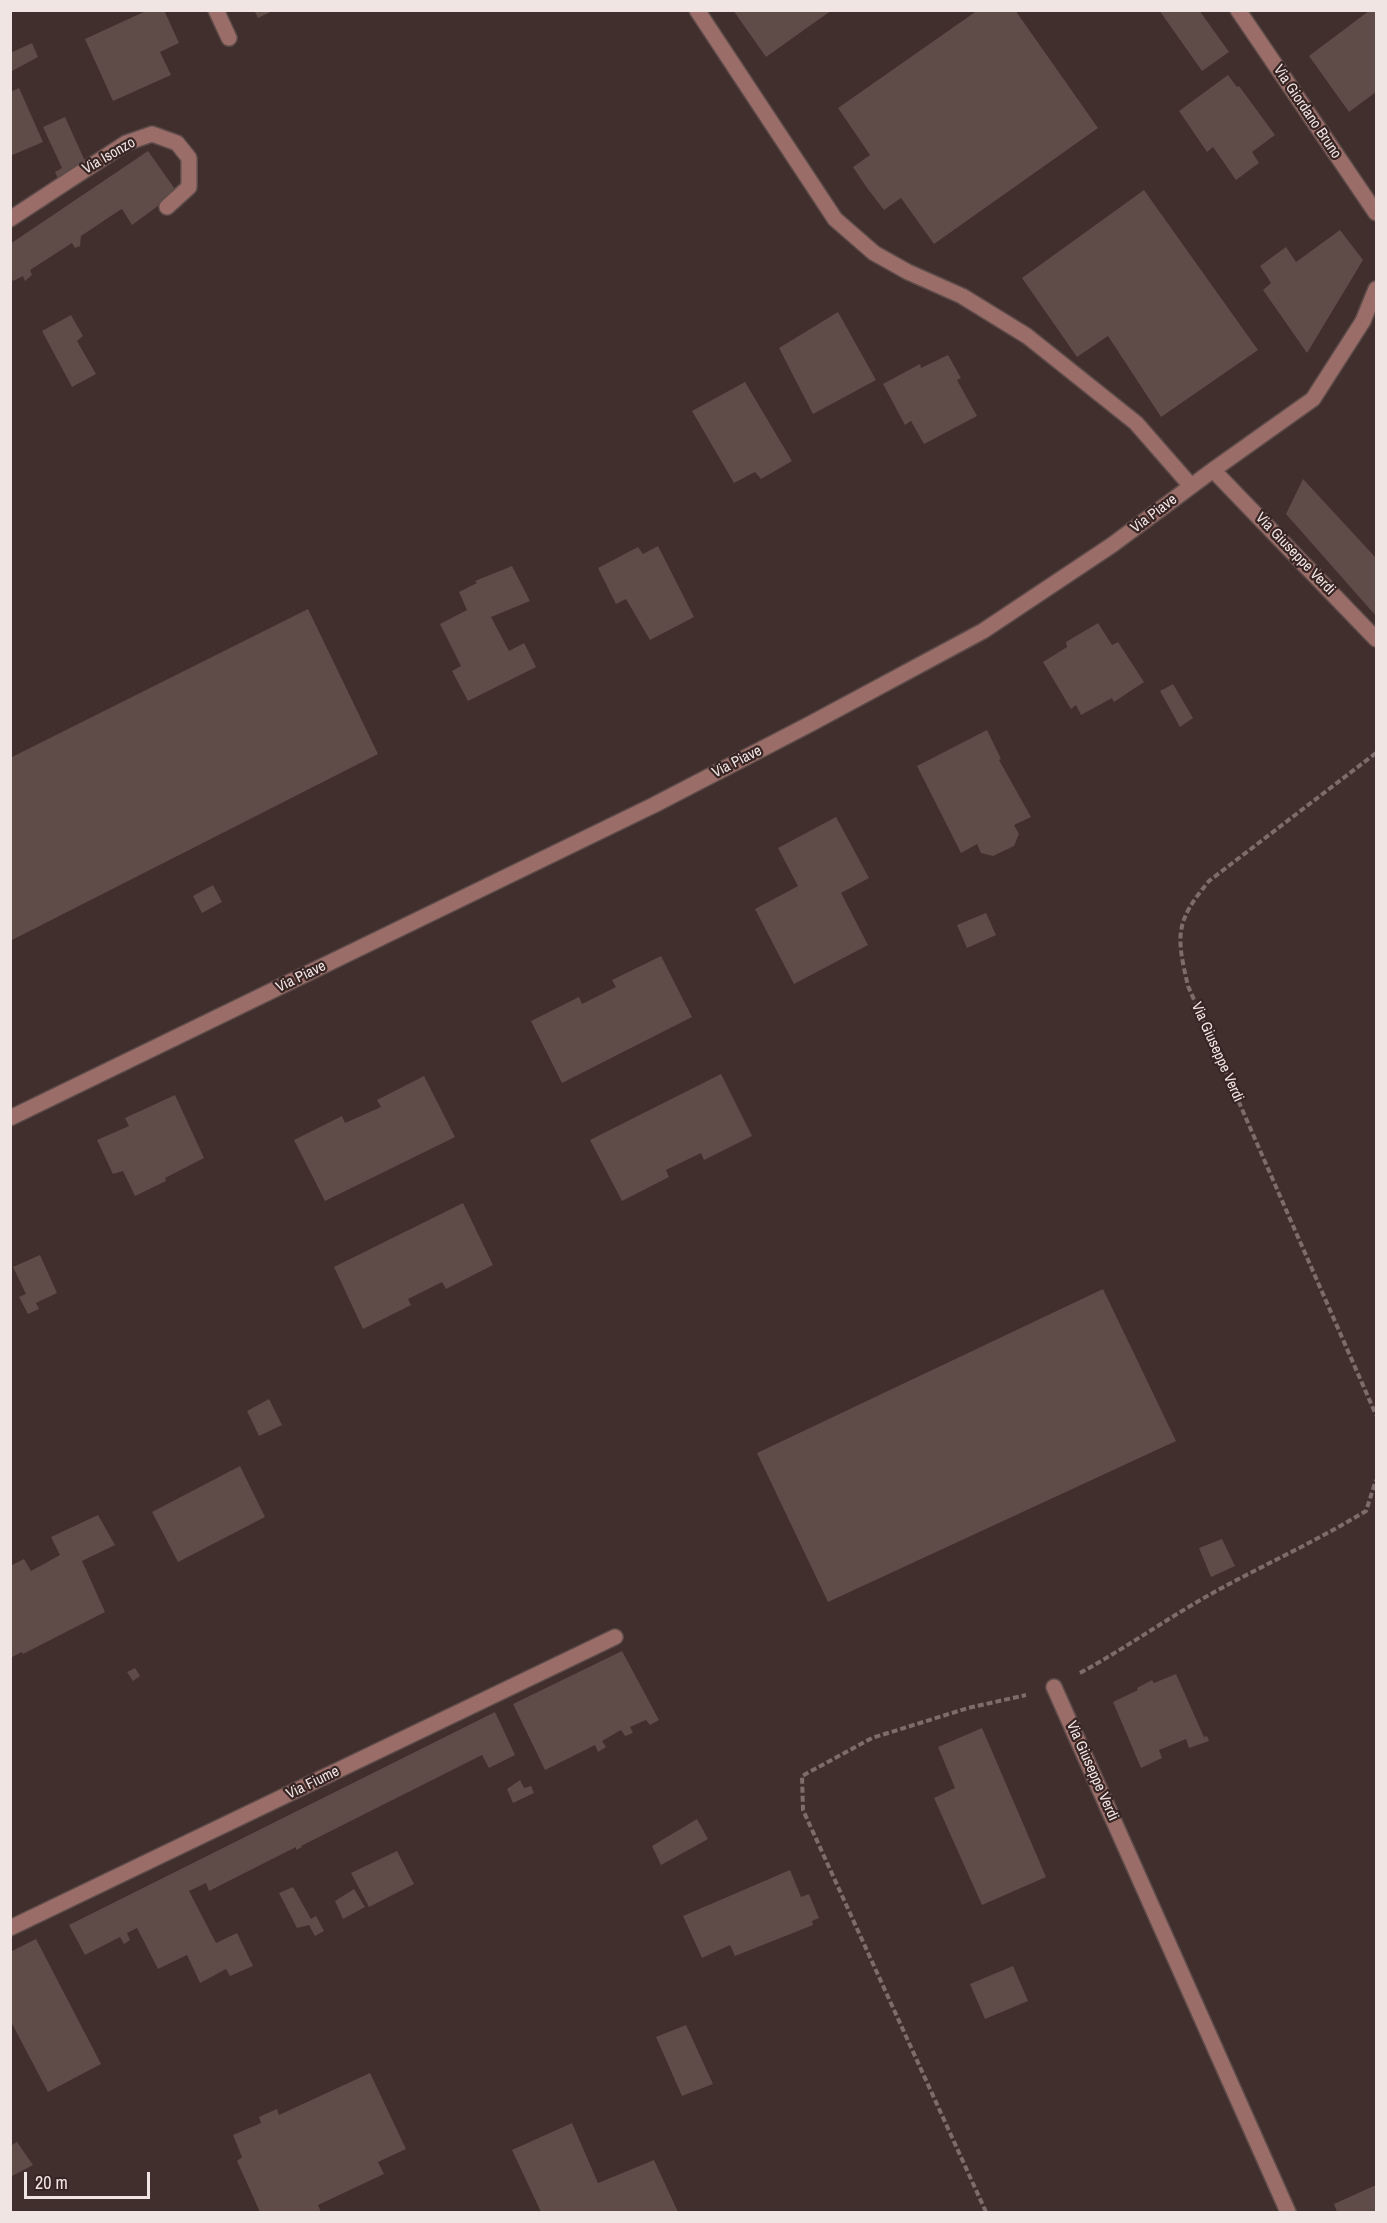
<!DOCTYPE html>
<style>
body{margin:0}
#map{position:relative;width:1387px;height:2223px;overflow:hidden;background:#412f2d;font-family:"Archivo Narrow",sans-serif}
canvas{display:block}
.frame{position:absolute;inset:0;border:12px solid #f1e5e3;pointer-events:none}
.scale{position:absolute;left:24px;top:2172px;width:126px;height:27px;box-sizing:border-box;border:3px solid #f1e5e3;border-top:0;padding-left:8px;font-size:18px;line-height:21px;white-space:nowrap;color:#f1e5e3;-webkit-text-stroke:4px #372523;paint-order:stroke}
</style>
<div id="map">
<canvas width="1387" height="2223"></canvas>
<div class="frame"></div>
<div class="scale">20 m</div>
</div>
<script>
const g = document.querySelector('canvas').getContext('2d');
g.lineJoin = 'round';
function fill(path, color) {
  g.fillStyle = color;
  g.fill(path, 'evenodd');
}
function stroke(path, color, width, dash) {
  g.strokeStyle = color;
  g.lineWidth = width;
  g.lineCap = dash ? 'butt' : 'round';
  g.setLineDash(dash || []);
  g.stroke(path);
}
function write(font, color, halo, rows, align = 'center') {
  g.font = font + ' "Archivo Narrow",sans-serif';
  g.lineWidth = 4.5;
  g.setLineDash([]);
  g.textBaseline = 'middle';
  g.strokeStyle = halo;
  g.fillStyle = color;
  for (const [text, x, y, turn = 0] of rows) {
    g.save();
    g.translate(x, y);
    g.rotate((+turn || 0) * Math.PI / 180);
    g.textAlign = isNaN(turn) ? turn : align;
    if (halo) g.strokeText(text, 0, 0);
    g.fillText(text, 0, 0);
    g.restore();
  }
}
fill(new Path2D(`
 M148,10H164L179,43L160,52L171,75L113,101L85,39Z
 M254,10H274L258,18Z
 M733,10H832L766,57Z
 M978,10H1015L1098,128L934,244L901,198L884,210L867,188L853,167L870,155L838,108Z
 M1159,10H1199L1229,52L1202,71Z
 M1370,10L1376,12V92L1349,112L1309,56Z
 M32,43L38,57L12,71L10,53Z
 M1228,75L1237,87L1239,86L1275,135L1252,152L1259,163L1236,180L1213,147L1207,152L1179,111Z
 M19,88L43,142L10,156V92Z
 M65,117L85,161L58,179L55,172L62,168L43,127Z
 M148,151L177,192L132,225L122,209L120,210L81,236L80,246L75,248L72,243L30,270L32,275L25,281L23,276L13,281L10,276V244Z
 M1144,190L1258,350L1161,417L1108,336L1077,357L1022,278Z
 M1340,230L1363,260L1307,353L1263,290L1271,283L1260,266L1286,247L1296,262Z
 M838,312L876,380L813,414L779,348Z
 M71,315L83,336L77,341L96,374L72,387L42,331Z
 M948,355L961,378L957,380L977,416L924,444L911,421L905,425L883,384L920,364L921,368Z
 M745,382L792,461L761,479L755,472L734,483L692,411Z
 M1303,479L1376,558V616L1286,514Z
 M658,546L694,617L650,640L626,599L616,604L598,568L638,547L643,554Z
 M512,566L530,601L491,617L509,651L524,643L536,667L468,701L452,671L461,666L440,624L467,610L459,592L477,583L475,581Z
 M308,609L378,754L10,941V758Z
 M1098,623L1112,645L1118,642L1144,682L1114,702L1112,698L1081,715L1076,705L1071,709L1043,662L1067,647L1066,642Z
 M1173,684L1193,718L1180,727L1160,691Z
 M987,730L1001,759L999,760L1031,817L1014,825L1019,834L1014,846L993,856L981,853L977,844L961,853L917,766Z
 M836,817L869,878L841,893L868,945L794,984L755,909L798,886L778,848Z
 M213,885L222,902L202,913L193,896Z
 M986,913L996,935L967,948L957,925Z
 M661,956L692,1017L562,1083L531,1021L579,997L582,1004L616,987L612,980Z
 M721,1074L752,1136L704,1160L701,1153L666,1170L669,1177L622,1201L590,1140Z
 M424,1076L455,1137L325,1201L294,1140L342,1116L345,1123L381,1107L377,1100Z
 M175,1095L204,1158L165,1178L166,1181L135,1196L123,1171L113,1174L97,1140L129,1126L125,1118Z
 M463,1203L493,1265L446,1289L442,1282L408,1299L411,1305L363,1329L334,1267Z
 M40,1255L57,1293L36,1303L39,1309L28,1314L19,1297L26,1294L13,1267Z
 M1103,1289L1176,1441L828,1602L757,1453Z
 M269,1399L282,1425L259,1436L247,1411Z
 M240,1466L265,1517L178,1562L152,1512Z
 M98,1515L115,1545L82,1561L105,1612L23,1654L22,1652L12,1657L10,1653V1566L24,1559L31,1571L51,1560L60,1555L51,1537Z
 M1222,1539L1235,1566L1211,1577L1199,1548Z
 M622,1651L659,1720L650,1725L646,1720L630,1727L633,1733L625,1736L621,1730L602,1741L606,1747L598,1752L595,1745L545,1770L513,1704Z
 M135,1668L140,1676L133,1681L127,1672Z
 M1176,1674L1204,1737L1207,1736L1209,1741L1189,1748L1186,1739L1159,1750L1162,1758L1141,1768L1113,1702L1138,1690L1137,1688L1152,1680L1154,1683Z
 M495,1712L515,1755L489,1768L482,1755L301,1846L302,1847L296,1850V1847L209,1891L206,1883L189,1891L216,1943L237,1933L253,1966L230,1976L226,1969L200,1983L187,1955L158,1969L137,1928L127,1933L130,1940L124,1944L120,1937L85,1955L69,1925Z
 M982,1728L1046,1877L982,1905L934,1798L955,1788L938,1747Z
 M520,1780L524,1788L531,1786L534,1793L513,1803L507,1789Z
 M697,1819L708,1839L661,1865L652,1846Z
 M397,1851L414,1884L369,1907L351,1873Z
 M790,1870L801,1897L809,1894L819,1918L812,1921L813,1925L735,1956L730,1945L702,1958L683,1916Z
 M293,1887L311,1919L316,1916L324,1931L315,1936L309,1925L297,1928L279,1893Z
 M354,1889L365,1907L343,1919L335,1901Z
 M36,1939L101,2064L48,2092L10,2020V1952Z
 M1013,1966L1028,2001L985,2019L970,1984Z
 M686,2025L713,2084L682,2096L656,2037Z
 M370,2073L406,2149L378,2162L384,2174L318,2205L321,2212H260L237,2161L242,2157L233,2135L261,2123L259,2117L277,2109L279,2115Z
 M572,2123L598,2183L654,2160L678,2212H541L512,2150Z
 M17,2142L33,2165L10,2177V2146Z
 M1376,2185V2212H1337L1334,2204Z`), '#5f4b48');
const minor = new Path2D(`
 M216,10L229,38
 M697,10L835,219L874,253L908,272L962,296L1027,336L1136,423L1191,486
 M1238,10L1376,213
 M10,219L126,143L152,134L177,143L189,158V187L167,207
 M1213,470L1376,639
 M10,1118L654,805L810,724L983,631L1112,545L1213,470L1313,399L1363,321L1376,289
 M1054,1687L1288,2212
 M10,1928L615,1637`);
stroke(minor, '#5d4c4a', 18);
stroke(new Path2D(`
 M1376,753L1209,881C1175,922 1176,935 1188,986L1376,1415
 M1080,1673C1124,1649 1165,1620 1209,1595C1261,1566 1315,1542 1366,1511L1376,1480
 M986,2212L803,1810L802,1776L872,1738L968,1708L1026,1695`), '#7c6c6a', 4, [6, 3]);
stroke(minor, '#9b6d68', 15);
write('15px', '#f1e5e3', '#372523', [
 ["Via Giordano Bruno",1307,112,56],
 ["Via Isonzo",109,156,-30],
 ["Via Piave",1154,514,-37],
 ["Via Giuseppe Verdi",1295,554,46],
 ["Via Piave",737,762,-27],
 ["Via Piave",301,977,-26],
 ["Via Giuseppe Verdi",1217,1052,66],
 ["Via Giuseppe Verdi",1092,1771,66],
 ["Via Fiume",313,1783,-26]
]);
</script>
